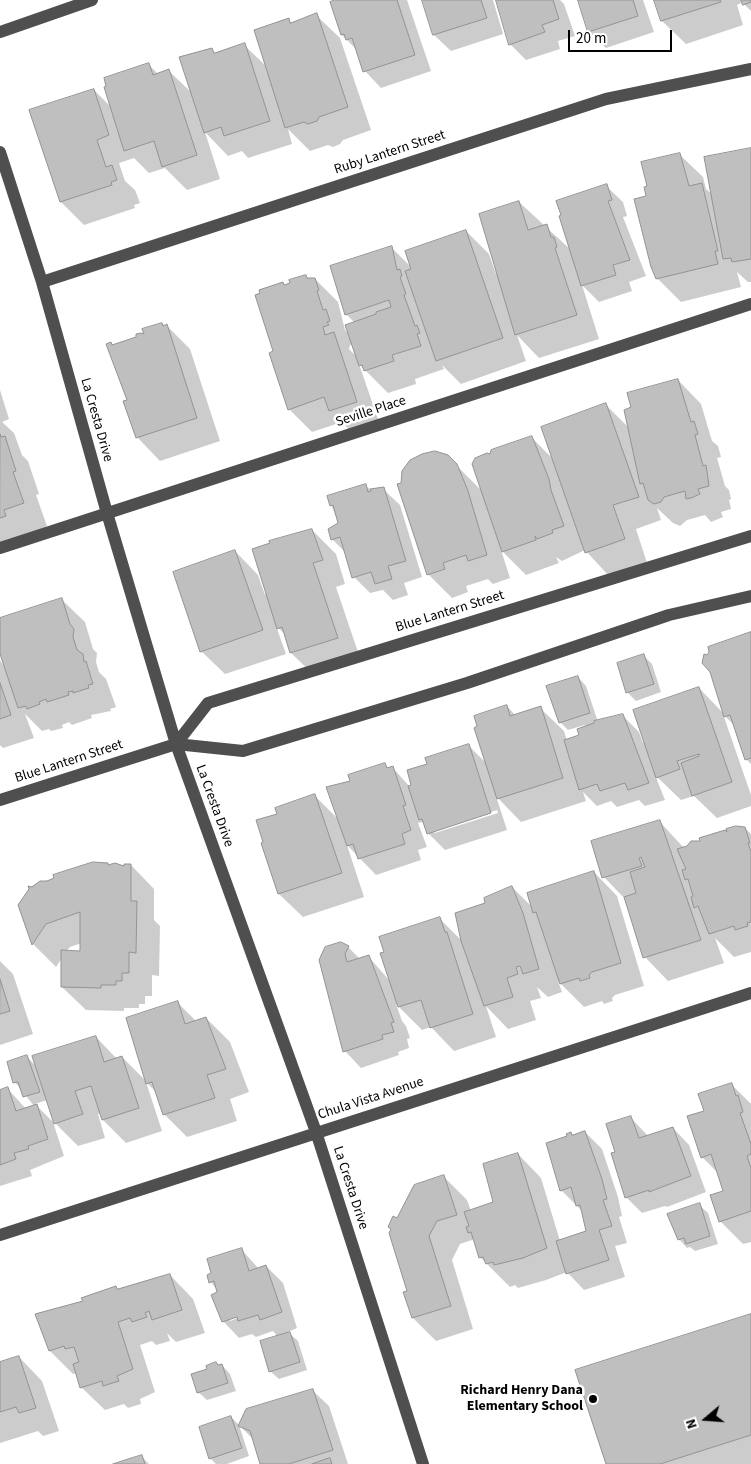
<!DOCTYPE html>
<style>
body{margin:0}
#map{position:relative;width:751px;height:1464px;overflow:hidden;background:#fff;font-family:"Source Sans 3",sans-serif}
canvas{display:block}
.north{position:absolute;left:681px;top:1394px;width:50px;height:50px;-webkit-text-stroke:4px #fff;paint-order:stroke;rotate:252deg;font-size:14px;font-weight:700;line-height:20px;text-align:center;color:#000}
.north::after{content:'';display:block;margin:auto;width:18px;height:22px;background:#000;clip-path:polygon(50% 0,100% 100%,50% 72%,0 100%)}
.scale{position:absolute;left:568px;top:30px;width:104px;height:22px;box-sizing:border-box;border:2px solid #000;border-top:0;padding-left:6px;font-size:15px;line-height:18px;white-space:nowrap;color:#000;-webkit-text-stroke:4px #fff;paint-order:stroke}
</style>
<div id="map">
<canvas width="751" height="1464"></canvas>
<div class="north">N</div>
<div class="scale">20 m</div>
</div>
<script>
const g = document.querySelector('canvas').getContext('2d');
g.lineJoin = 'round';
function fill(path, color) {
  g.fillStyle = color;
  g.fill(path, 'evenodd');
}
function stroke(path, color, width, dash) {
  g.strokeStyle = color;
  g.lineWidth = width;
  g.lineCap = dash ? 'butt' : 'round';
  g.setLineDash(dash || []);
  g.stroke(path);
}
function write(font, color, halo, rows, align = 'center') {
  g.font = font + ' "Source Sans 3",sans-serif';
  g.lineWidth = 5;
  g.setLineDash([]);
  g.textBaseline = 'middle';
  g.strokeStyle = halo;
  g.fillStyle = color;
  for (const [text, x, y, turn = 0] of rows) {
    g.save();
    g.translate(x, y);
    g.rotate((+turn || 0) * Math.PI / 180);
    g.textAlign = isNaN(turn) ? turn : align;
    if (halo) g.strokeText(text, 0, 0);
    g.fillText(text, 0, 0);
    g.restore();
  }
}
fill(new Path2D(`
 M338,0H407L431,71L381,88L365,71L357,50L342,35L331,3Z
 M423,0H493L503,34L451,51L434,35Z
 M497,0H560L564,4L575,36L558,41L560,49L526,60L510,44Z
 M579,0H643L654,32L606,48L589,31Z
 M656,0H740L741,3L737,5L743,25L686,44L662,21Z
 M743,0H751V11L744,4Z
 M316,15L340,38L371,130L343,140L340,144L333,147L328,145L310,151L288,129L292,144L248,158L242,151L228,156L205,132L220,179L187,190L165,168L149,173L134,158L119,163L125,181L135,190L140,203L134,205L135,208L84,225L61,202L94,90L112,108L149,65L158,74L169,71L193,94L212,50L216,54L244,45L267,67L288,20L292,23Z
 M751,150V282H748L737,272L741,287L681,302L657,278L648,197V186L679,154L703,177L706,189L713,195Z
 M606,186L623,202L627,216L623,217L646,276L629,282L632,291L599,302L582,285L599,339L539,358L517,335L526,361L461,384L442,365L444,369L415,379L416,384L388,393L359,364L380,425L353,434L342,422L312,432L289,409L275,352L285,286L306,276L309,279H315L338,302L345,330L350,335L355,323L346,314L391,247L411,267L466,231L489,254L496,274L498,273L519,202L571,250ZM353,344L358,358L349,349L350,345Z
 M162,324L167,326L190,349L220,441L160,461L137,437L113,346L138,338H146Z
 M678,380L701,404L712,441L718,446L721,457L717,458L725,486L729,490L731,499L729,500L731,509L721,512L723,517L711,522L705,515L687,520L680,526L673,523L657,508L661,520L636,529L647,563L609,576L585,550L562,561L556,557L559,563L526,575L501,550L510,578L493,584L488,579L466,586L468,592L452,598L428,574L447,456L483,492L490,456L532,438L553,459L605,404L630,429Z
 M0,390L9,419L2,422L14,433L22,455L28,461L39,494L36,495L47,526L0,550Z
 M366,486L371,490L383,489L400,505L422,577L404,583L408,595L393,600L383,590L370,593L354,577L347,554L332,539L339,524L328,497Z
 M312,530L336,554L345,584L336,587L361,661L315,676L291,653L286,635L276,626L286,654L225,674L201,651L235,551L258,575L265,595Z
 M61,599L85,622L93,649L97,653L96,662L99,672L106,679L116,707L110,709L111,711L91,715L92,718L72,725L69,722L62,725L63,728L51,731L49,729L42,731L25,714L34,738L3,748L0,745V660L6,670L0,650V619Z
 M751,634V764L746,759L735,726L723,714L751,795V806L717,818L694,796L681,800L655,775L665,800L645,806L639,800L617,807L611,801L597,806L583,792L586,801L521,822L496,796L507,830L445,850L429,834L426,825L422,822L418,823L427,847L418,850L421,860L376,875L347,845L364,897L303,917L279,894L263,844L279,815L315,796L338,819L351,781L385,764L389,769L392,767L410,787L428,764L468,745L487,764L507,706L515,715L540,708L564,731L567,741L581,736L585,725L568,730L560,722L578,677L586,686L598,722L622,715L639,732L643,743L699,688L724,714L707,656ZM497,810L498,813L435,833L433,831Z
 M643,655L652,664L661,692L636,701L627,692Z
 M660,822L684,848L730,836L745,828L751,834V952L734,957L715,938L724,963L668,981L645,957L627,901L604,877Z
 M131,865L154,889V920L160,926L159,976L152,975V996H145V1004H139V1008H124V1011L86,1010L62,987V958L56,967L33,944L19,906L30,887L40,882ZM82,943V952H66L70,947Z
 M594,872L617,896L644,986L615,995L612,998L613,1001L604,1004L602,1001L584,1007L558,981L562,992L548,997L537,987L541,998L530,1001L536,1020L508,1029L486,1006L496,1037L454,1051L431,1027L422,1030L396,1004L402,1021L406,1026L410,1038L407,1039L409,1048L398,1052L399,1055L361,1068L345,1051L320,960L348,947L360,959L368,956L389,980L440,919L462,941L487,904L512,887L533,908Z
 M0,961L13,974L33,1034L0,1045Z
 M177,1002L196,1021L206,1018L230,1042L249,1092L230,1099L237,1121L187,1137L164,1114L157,1093L146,1082L162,1131L126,1143L103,1120L101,1113L98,1114L105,1138L78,1146L55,1123L47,1100L35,1104L53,1122L64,1156L30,1170L32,1176L0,1186V1091L8,1089L26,1109L34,1106L15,1082L27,1057L36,1066L96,1037L117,1059L122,1057L147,1082Z
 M732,1085L751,1104V1242L743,1244L720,1221L725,1192L720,1175L702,1157L706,1112Z
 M630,1117L648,1136L673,1128L689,1145L706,1192L667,1207L665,1206L642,1213L626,1197L617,1153Z
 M585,1132L602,1149L618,1197L622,1216L619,1217L627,1243L615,1246L625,1277L584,1290L567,1272L546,1280L518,1288L515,1285L510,1287L480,1257L475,1239L460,1244L452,1260L473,1329L436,1341L413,1318L397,1219L444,1177L467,1200L471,1211L495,1203L518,1154L541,1178L560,1241L587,1232L583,1212L561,1190L572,1136Z
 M699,1205L708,1213L718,1244L695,1251L690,1247L687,1248L679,1239Z
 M241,1249L259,1269L266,1266L283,1283L297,1328L288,1332L298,1341L307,1370L279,1379L270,1371L278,1337L273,1331L256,1337L252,1334L239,1338L223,1321L219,1293L211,1282ZM242,1314L243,1316L230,1321V1318Z
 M170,1275L193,1299L205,1333L176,1342L167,1333L170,1341L156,1345L152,1341L140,1345L155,1392L140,1399L141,1404L128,1408L124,1404L105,1410L81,1387L77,1373L73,1374L50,1351L84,1302L116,1288L118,1290Z
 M751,1315V1464H607Z
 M19,1357L42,1381L59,1431L43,1436L38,1431L0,1443V1363Z
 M222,1365L230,1374L236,1391L207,1400L198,1392Z
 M312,1390L329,1406L348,1464H262L254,1440L239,1425Z
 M231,1417L239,1425L249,1456L227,1464H216L210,1458Z
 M142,1457L149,1464H118Z`), '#0003');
const building = new Path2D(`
 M335,0H397L415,55L363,72L352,38L346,40L344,34L341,35L330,2Z
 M422,0H481L487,18L433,35Z
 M496,0H553L559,19L542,25L545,32L509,45Z
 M578,0H633L638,16L588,32Z
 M654,0H720L721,2L661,21Z
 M741,0H751V2L743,5Z
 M317,13L348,107L319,117L317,121L308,124L304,122L285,128L254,30L289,18L290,23Z
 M245,43L270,121L224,136L221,127L204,133L179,57L212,48L214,53Z
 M149,63L153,75L169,69L197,155L162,167L154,141L124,151L104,87L106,86L104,78Z
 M94,89L109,135L97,140L106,167L112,165L117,180L111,182L112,185L60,202L29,110Z
 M751,148V259L732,262L731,258L723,259L704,157Z
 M680,153L689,186L702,183L718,251H715L718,264L656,279L651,267L634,199L646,196L644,187L647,186L641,162Z
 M607,184L612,200L608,201L630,260L613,265L616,275L581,286L559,216L561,215L556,201Z
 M519,201L528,230L547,224L551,237H554L557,247L555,248L577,315L515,335L479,214Z
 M466,230L503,338L436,361L405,271L411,269L405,251Z
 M392,246L397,270L400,269L402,276L400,277L406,294L404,295L415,326L417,325L420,333L417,334L421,346L392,355L394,361L364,371L362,365L359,366L345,325L376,314V312L391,307L389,300L345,315L330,266Z
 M306,275L307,278H315L319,290L317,291L323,310L326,309L330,321L327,322L329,325L323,327L325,335L334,332L357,402L329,411L324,397L288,410L269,353L273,351L255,295L260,293L259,290L283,282L284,285L290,283L289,280Z
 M162,323L163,326L167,324L197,418L136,438L123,401L127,400L106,344L111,342L112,345L136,337V334L141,333L144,334L142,329Z
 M678,379L691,422L694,421L698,434L695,435L703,466L706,465L709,486L698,489L700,494L691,498L686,499L685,491L664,497L661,502L654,504L648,500L643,483L640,484L624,410L631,407L627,393Z
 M606,403L639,497L613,505L625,539L585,553L541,427Z
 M0,434L1,437L5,436L16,471L13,472L24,503L4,510L6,516L0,518Z
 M532,436L549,479L551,490L564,526L552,530L553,533L537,539L535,536L536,540L502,552L472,464L475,458L487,453L490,454L491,450Z
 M435,451L448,455L457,464L468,491L487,555L468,561L466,555L443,563L445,569L427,575L397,484L401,483L402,471L410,460L422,454Z
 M366,484L368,492L371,491L370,489L384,487L406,561L388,566L392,579L375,584L371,572L352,578L340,537L331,540L328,529L338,523L333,505L330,506L327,496Z
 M312,529L323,560L313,563L338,638L290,653L282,627L277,629L252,549L270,543L269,541Z
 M235,550L263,630L200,652L173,572Z
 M62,598L70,624L74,629L73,637L77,650L83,654L84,662L86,661L93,684L88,685L89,688L73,693V691L68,692L69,695L47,702L46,699L39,702L40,704L27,709L26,706L18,708L0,654V618Z
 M751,632V758L745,760L730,715L724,717L710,672L702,663L704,654L707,655L709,652L708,647Z
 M644,654L654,684L626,693L617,663Z
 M578,676L590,713L559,723L546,686Z
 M0,683L11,715L0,719Z
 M699,687L732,782L692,796L681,763L699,756V754L677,761L680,769L656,778L633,710Z
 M507,705L510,716L541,706L563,778L497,799L474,728L477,726L474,716Z
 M623,714L649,783L628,790L625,783L600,791L597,784L579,790L564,740L579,735L577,729L594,723V721Z
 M469,744L491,813L427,834L422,819L419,820L408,786L411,785L407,770L427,764L425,758Z
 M385,763L387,768L393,766L406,805L403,806L411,830L402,834L405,844L358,859L353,844L347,846L326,787L350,781L348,775Z
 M315,794L342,873L278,894L261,843L263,842L256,820L277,814L275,808Z
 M660,820L701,940L643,958L624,897L636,893L630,872L645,867L641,857L639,858L642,866L602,878L591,841Z
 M736,826L745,827L750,843H748L751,852V922L747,923L748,926L735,930L734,926L709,934L698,906L694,908L691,897L693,896L688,879L685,880L682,870L686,869L677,849L687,846L691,841H700L699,838L725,830L727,832L726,829Z
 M93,862L108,863V865L115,863L124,866V864H131V901H137L136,953L129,952V973H122V981H116V985H101V988L61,987V950L80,951V912L46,924L32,945L18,905L29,889L28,886L32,887L40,881H47L54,878L53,875Z
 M594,871L621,963L592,972L589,975L590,978L580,981L579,978L560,984L536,912L533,913L527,893Z
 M512,886L523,913L539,969L523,974L520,966L516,967L518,974L507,978L513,997L484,1006L461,941L455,913L485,903L484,898Z
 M440,917L445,932H447L473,1014L430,1028L421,1000L398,1007L380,953L384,952L379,937Z
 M341,942L349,946L345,954L347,962L369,955L394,1022L391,1023L394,1032L382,1035L383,1039L343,1052L319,960L325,947Z
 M0,979L10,1011L0,1014Z
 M178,1001L185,1024L206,1017L226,1069L207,1075L215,1098L163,1115L152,1082L146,1084L126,1018Z
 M96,1036L104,1062L122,1056L139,1108L102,1120L91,1086L75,1091L83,1114L54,1124L32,1056Z
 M27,1055L40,1092L23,1097L18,1082L13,1083L7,1062Z
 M732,1083L736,1096L738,1095L743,1112L740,1113L751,1144V1154L747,1156L751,1168V1211L719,1222L710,1195L723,1191L711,1154L701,1158L687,1116L704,1111L698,1094Z
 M8,1087L16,1111L37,1104L48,1139L28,1146L29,1149L14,1153L16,1159L0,1165V1090Z
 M631,1116L639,1138L673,1127L691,1176L649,1192V1190L625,1198L611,1153L615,1152L606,1124Z
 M585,1131L602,1179L607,1199L603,1200L612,1226L599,1230L609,1260L566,1274L556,1241L586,1231L580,1205L576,1206L571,1187L560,1191L546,1143L567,1136L566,1134L571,1132L572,1135Z
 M518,1153L547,1248L523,1258L494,1265L493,1262L486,1264L483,1257L479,1258L471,1232L468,1233L466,1227L469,1226L464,1212L493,1202L483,1164Z
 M444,1175L457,1215L437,1221L429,1236L451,1306L412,1318L403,1292L407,1291L389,1233L391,1229L388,1227L393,1216L397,1218L414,1185Z
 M700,1203L710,1236L686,1244L684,1238L678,1240L667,1214Z
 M242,1248L249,1271L266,1265L282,1312L260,1320L258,1315L238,1321L237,1317L222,1322L211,1295L217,1292L214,1281L209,1283L207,1275L211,1273L207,1259Z
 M170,1274L182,1310L152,1320L149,1311L145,1313L147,1317L132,1322L130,1318L118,1322L133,1369L117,1376L119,1381L103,1386L102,1381L80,1388L73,1364L79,1362L74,1347L65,1349L64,1346L49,1351L35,1314L83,1301L81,1298L116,1286L117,1289Z
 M751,1314V1435L660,1464H606L575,1370Z
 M290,1332L300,1362L269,1372L260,1341Z
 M19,1356L36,1408L19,1413L16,1407L0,1412V1362Z
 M216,1362L218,1365L222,1364L228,1383L197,1393L191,1374L207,1369L206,1366Z
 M313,1389L333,1450L289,1464H260L250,1431L238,1426L246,1409Z
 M231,1416L242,1448L209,1459L199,1427Z
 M142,1455L145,1464H113Z
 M330,1458L332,1464H312Z`);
fill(building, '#bfbfbf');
stroke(building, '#939393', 1);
stroke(new Path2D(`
 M0,32L92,0
 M0,152L42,282L107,513L176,744L316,1132L423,1464
 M42,282L606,99L751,69
 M0,548L751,304
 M176,744L208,703L751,536
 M0,800L176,744L243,751L467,683L669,615L751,596
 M0,1235L751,993`), '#4f4f4f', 12);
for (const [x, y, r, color] of [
 [593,1399,5,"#000"]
]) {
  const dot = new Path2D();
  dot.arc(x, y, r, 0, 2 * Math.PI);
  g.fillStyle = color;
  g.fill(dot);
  stroke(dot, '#fff', 2);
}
write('14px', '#000', '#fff', [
 ["Ruby Lantern Street",390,153,-18],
 ["Seville Place",371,412,-18],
 ["La Cresta Drive",96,420,74],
 ["Blue Lantern Street",450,612,-17],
 ["Blue Lantern Street",69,762,-18],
 ["La Cresta Drive",214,806,70],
 ["Chula Vista Avenue",371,1099,-18],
 ["La Cresta Drive",350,1188,72]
]);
write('bold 14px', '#000', '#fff', [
 ["Richard Henry Dana",583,1391],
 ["Elementary School",583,1407]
], 'right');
</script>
